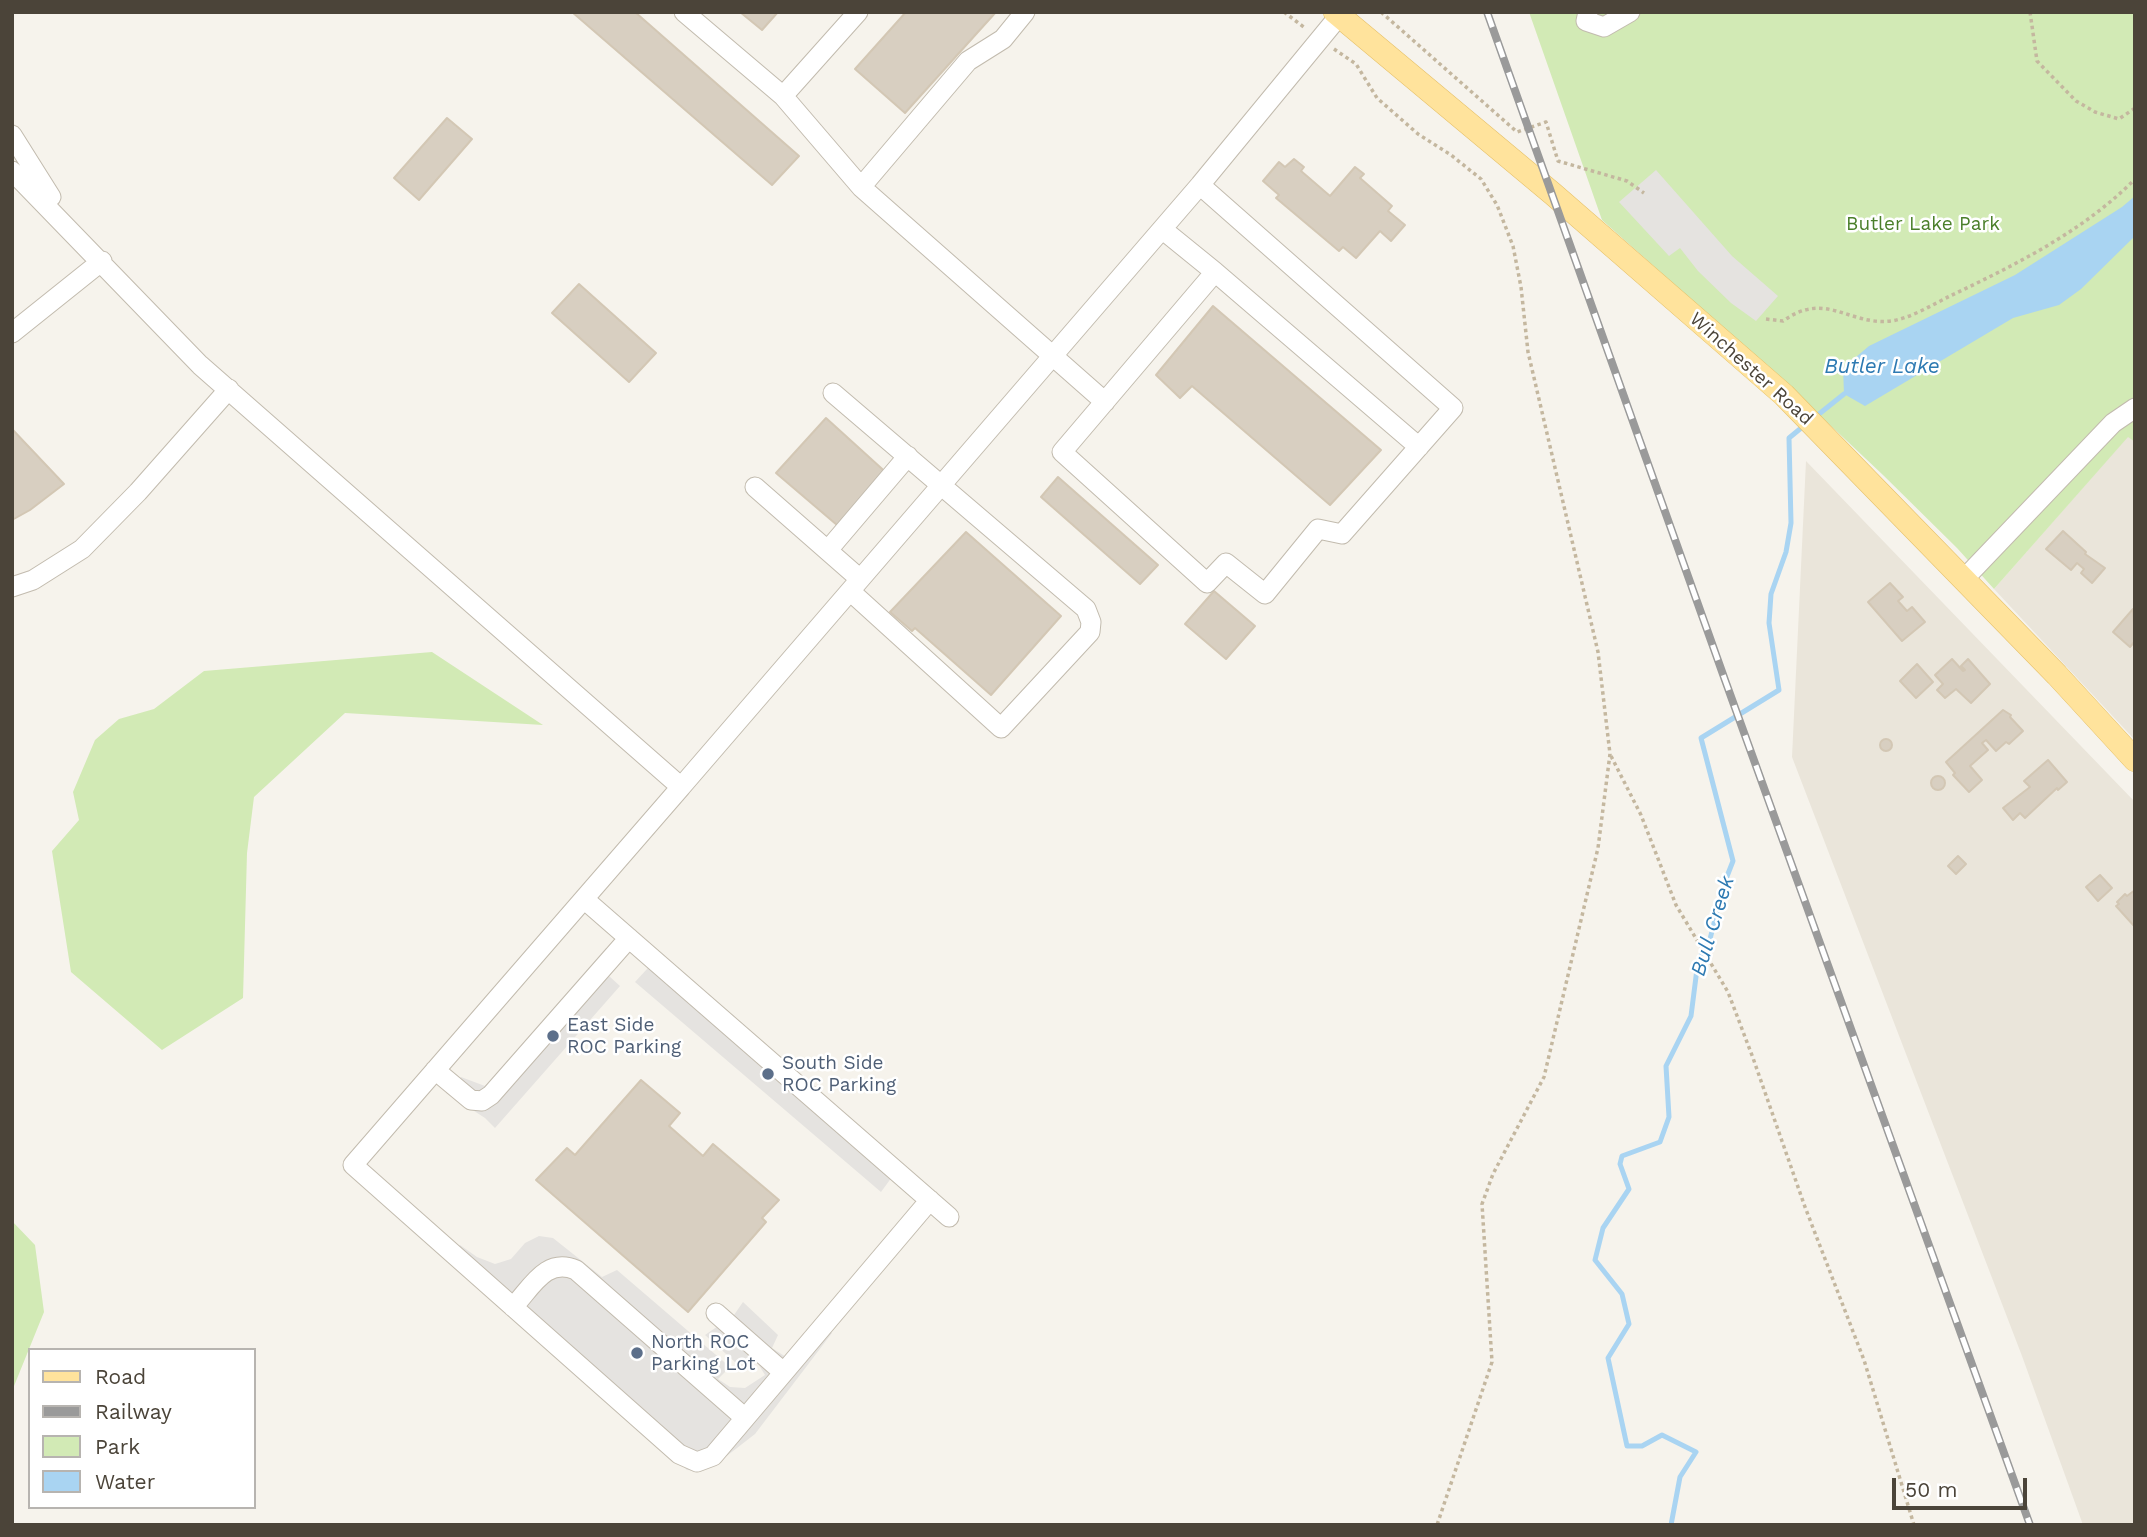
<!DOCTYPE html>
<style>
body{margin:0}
#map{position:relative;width:2147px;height:1537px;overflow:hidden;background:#f6f3ec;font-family:"Work Sans",sans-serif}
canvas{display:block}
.frame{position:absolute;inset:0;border:14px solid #4b4439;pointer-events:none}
.legend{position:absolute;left:28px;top:1348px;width:228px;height:161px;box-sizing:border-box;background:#fff;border:2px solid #b7b4b0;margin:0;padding:9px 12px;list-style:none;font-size:21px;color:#4b4439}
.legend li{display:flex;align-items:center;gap:14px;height:35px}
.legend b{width:35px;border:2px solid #b7b4b0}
.scale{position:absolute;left:1892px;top:1478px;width:135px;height:32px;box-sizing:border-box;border:4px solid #4b4439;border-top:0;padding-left:9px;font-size:21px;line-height:24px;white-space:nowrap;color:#4b4439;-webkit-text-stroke:5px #fff;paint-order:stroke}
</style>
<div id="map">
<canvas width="2147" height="1537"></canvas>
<div class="frame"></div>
<ul class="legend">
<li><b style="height:9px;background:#ffe39c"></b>Road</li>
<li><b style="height:9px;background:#9a9a9a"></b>Railway</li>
<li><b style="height:19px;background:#d2eab5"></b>Park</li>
<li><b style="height:19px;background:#a9d4f2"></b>Water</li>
</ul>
<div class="scale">50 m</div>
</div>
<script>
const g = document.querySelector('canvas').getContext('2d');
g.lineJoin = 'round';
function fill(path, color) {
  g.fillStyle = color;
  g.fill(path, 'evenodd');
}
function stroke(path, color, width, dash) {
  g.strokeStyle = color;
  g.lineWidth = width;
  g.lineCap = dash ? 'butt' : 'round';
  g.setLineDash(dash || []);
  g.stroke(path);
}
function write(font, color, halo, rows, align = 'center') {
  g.font = font + ' "Work Sans",sans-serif';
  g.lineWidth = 5;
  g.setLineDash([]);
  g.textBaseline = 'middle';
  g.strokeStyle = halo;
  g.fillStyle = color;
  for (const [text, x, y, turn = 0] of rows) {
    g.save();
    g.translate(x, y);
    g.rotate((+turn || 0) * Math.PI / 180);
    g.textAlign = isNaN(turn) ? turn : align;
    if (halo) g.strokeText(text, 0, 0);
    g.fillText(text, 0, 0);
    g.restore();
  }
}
fill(new Path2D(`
 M2128,436L2135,442V740L1994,589Z
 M1806,461L2135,802V1525H2083L2022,1356L1792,757Z`), '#eae5da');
fill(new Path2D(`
 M1529,12H2135V442L2128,437L1994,589L1957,548L1883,475L1794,391L1602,220Z
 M432,652L543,725L345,713L254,797L247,853L243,998L162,1050L71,972L52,851L79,820L73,792L95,740L119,719L154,709L204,671Z
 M12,1221L35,1245L44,1312L12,1391Z`), '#d2eab5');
fill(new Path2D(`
 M1656,170L1732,256L1778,296L1756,321L1731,303L1698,271L1680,248L1669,256L1619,202Z
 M606,948L623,956L609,976L620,986L495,1128L485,1118L446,1093L461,1077L485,1086Z
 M659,956L900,1166L881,1192L635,982Z
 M539,1236L553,1238L602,1277L617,1270L730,1367L718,1379L730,1387L745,1388L765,1375L757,1362L745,1371L705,1335L734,1315L743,1302L778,1335L772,1348L786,1357L819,1320L832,1333L755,1434L719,1462L701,1471L687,1470L453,1252L460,1245L477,1257L495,1264L511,1259L525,1243Z`), '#e5e3e0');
fill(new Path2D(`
 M2135,196V236L2081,289L2059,305L2013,318L1865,406L1844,394L1843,368L1869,346L2015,275L2122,207Z`), '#a9d4f2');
stroke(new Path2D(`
 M1814,418L1844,394
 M1671,1525L1680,1477L1696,1452L1662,1435L1642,1446H1627L1608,1358L1629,1324L1622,1294L1595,1260L1603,1228L1629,1189L1620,1164L1622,1156L1660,1142L1669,1117L1666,1066L1691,1016L1698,961L1710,939L1724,884L1733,861L1701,738L1779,690L1769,623L1771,594L1786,552L1791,523L1789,438L1806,424`), '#a9d4f2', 5);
const building = new Path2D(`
 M572,12H635L799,156L772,185Z
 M740,12H778L762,30Z
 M906,12H996L905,113L855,69Z
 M447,118L472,139L419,200L394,178Z
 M1294,159L1304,167L1301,171L1330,196L1355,167L1364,174L1360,178L1392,206L1388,211L1405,225L1391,241L1380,231L1356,258L1343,247L1339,251L1276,198L1279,195L1263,181L1279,162L1285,167Z
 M579,284L656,353L629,382L552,313Z
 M1213,306L1381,450L1330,505L1192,386L1180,398L1156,375Z
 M826,418L891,477L844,531L776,473Z
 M12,429L64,484L30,510L12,520Z
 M1058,477L1158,565L1140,584L1041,497Z
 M2063,531L2086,552L2085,554L2105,568L2092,583L2081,573L2084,569L2077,563L2071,570L2046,549Z
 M966,532L1061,616L991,695L915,628L912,631L890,612Z
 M1890,583L1903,597L1898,601L1907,611L1912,607L1925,622L1902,641L1868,602Z
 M1214,591L1255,626L1226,659L1185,624Z
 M2133,609L2135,641L2130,647L2113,632Z
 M1952,659L1963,671L1965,670L1961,666L1968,659L1990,684L1971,703L1956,689L1945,698L1937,690L1943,684L1935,675Z
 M1917,664L1933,682L1916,698L1900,681Z
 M2003,710L2011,715L2010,717L2023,731L2009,744L2006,742L1996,751L1986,740L1982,743L1988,750L1970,766L1982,780L1969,792L1953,775L1955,773L1946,762Z
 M1880 745a6 6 0 1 1 12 0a6 6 0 1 1-12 0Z
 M2048,760L2067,782L2058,790L2057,788L2025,818L2020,813L2013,820L2003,808L2030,787L2024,781Z
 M1931 783a7 7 0 1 1 14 0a7 7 0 1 1-14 0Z
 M1958,856L1966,864L1956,874L1948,866Z
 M2100,875L2112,888L2098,901L2086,887Z
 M2135,890V927L2116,906L2119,904L2117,902L2125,894L2127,896Z
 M641,1080L680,1113L669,1126L703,1156L713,1144L779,1200L762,1218L766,1222L688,1312L536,1180L567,1148L575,1155Z`);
fill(building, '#d8cfc1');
stroke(building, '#d3c7b4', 2);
const minor = new Path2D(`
 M684,12L783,96L861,187L1105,402
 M1588,12L1586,21L1604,27L1630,12
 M783,96L858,12
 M12,135L51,197
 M12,171L200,365L681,787L1200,185L1339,16
 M1200,185L1453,408L1342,534L1318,529L1265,594L1226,563L1207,583L1062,452L1215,272
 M861,187L968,61L1003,39L1025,12
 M1162,229L1215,272L1419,447
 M12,333L102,261
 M833,393L1086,609L1091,622L1090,632L1001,728L850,591
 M755,487L860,579
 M828,550L908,456
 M1964,579L2113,423L2135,408
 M12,587L33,580L82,549L138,492L229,389
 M681,787L353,1165L679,1454L697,1462L713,1456L930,1200
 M584,899L949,1217
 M435,1070L471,1100L482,1101L491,1095L629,938
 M513,1307C532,1287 546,1257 576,1270L745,1418
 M716,1313L783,1372`);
const major = new Path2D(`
 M1335,12L1553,194L1784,395L2057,675L2135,760`);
stroke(minor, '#c2bbae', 21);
stroke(major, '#e6c16a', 24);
stroke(new Path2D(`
 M1284,12L1305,28
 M1381,12L1517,132L1546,122L1558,161L1627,181L1644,193
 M2030,12L2037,61L2076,101L2095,112L2119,119L2135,108
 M1334,49L1356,64L1377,98L1418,134L1451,155L1481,179L1497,205L1513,246L1521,287L1528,352L1598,652L1610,754L1598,848L1544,1077L1493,1174L1482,1204L1492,1362L1437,1525
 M1766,319L1783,321C1826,290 1849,326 1891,321C1911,318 1932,305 1950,296C2015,265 2084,231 2135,179
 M1611,756L1641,815L1676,905L1728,992L1753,1058L1805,1207L1864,1360L1914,1525`), '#c4b79f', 3.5, [3.5, 3.5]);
stroke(minor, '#fff', 19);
stroke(major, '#ffe39c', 23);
const rail = new Path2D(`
 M1487,12L1725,680L2030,1525`);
stroke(rail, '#9a9a9a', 8);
stroke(rail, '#fff', 5, [16]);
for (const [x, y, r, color] of [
 [553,1036,7,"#5c6f8a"],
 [768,1074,7,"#5c6f8a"],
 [637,1353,7,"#5c6f8a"]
]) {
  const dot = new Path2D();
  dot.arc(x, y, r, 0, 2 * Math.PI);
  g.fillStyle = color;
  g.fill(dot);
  stroke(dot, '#fff', 2.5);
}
write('19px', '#4a7f2a', '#fff', [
 ["Butler Lake Park",1923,224]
]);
write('19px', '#4b4439', '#fff', [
 ["Winchester Road",1751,369,42]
]);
write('19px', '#4e5e75', '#fff', [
 ["East Side",567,1025],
 ["ROC Parking",567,1047],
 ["South Side",782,1063],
 ["ROC Parking",782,1085],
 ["North ROC",651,1342],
 ["Parking Lot",651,1364]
], 'left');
write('italic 21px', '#2e7ab2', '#fff', [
 ["Butler Lake",1882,367],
 ["Bull Creek",1713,926,-73]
]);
</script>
